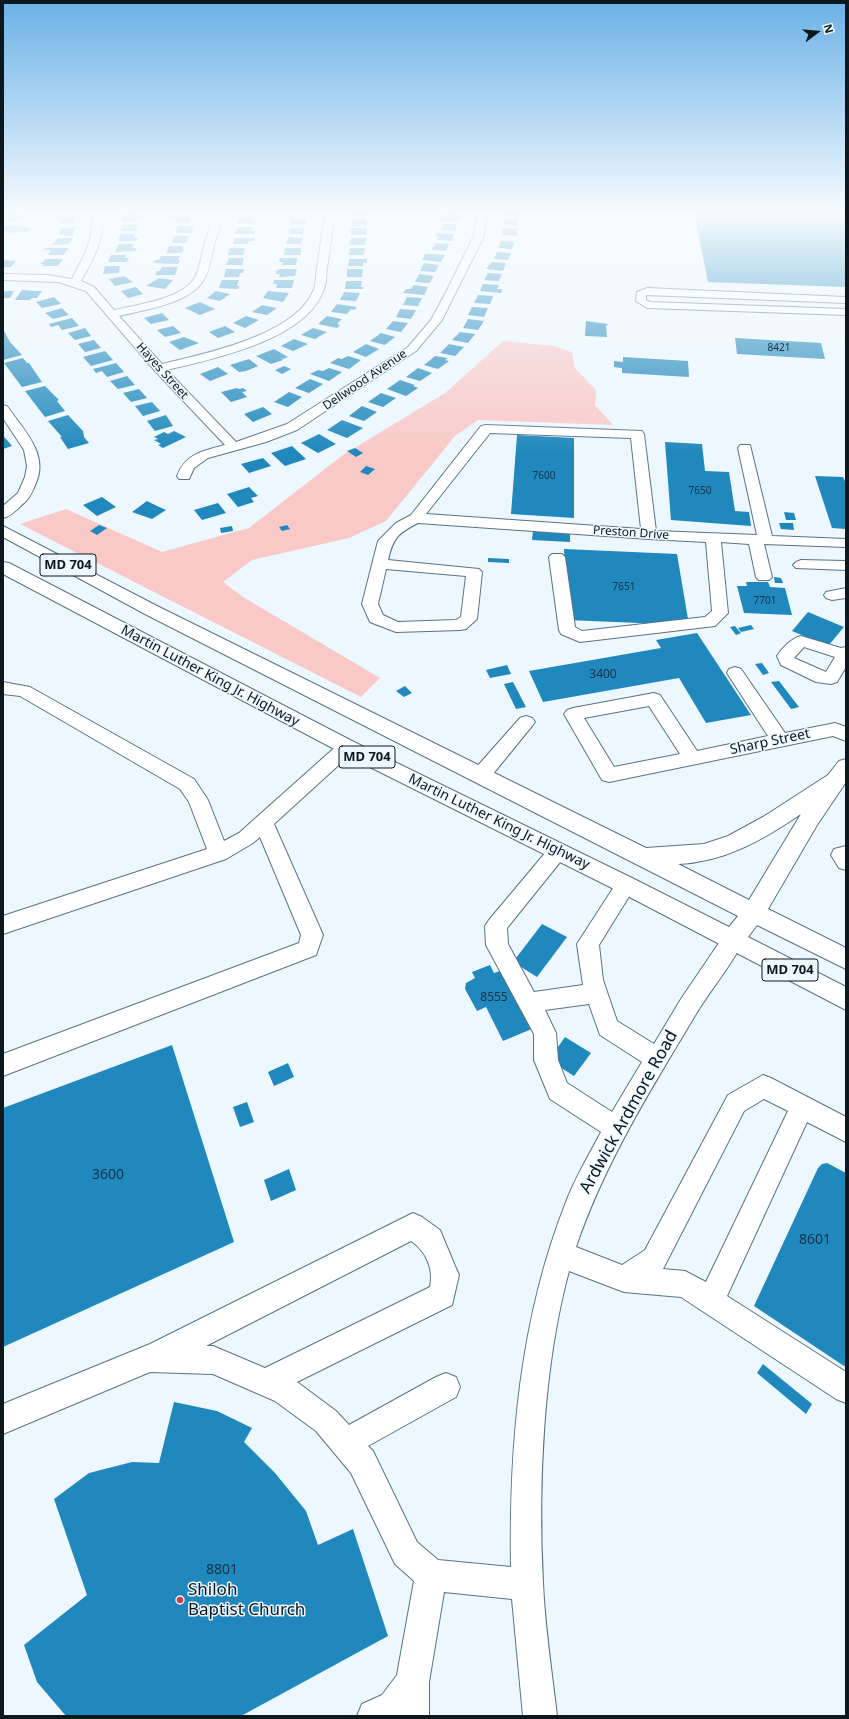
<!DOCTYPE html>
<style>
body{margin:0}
#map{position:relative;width:849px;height:1719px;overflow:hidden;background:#ecf7ff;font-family:"Noto Sans",sans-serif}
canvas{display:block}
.frame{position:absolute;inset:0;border:4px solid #0d171e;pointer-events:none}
.north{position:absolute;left:797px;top:12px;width:40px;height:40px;-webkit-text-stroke:3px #ecf7ff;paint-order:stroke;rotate:74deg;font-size:11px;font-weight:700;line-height:16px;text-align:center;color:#0d171e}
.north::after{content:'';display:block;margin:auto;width:14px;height:18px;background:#0d171e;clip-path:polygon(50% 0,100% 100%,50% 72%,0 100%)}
</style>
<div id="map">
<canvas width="849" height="1719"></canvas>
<div class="frame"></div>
<div class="north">N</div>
</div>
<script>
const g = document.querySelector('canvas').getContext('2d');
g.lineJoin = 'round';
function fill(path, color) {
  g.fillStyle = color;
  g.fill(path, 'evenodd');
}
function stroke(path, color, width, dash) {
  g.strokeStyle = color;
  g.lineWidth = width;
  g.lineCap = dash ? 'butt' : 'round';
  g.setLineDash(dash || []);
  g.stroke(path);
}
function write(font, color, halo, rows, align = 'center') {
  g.font = font + ' "Noto Sans",sans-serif';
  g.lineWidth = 3;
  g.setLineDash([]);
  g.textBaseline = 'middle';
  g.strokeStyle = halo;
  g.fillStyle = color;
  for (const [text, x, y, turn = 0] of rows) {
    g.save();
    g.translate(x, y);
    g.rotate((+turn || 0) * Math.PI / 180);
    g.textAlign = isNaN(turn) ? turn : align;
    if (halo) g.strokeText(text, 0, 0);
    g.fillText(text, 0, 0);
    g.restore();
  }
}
fill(new Path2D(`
 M503,341L554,346L572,352L575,368L596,390L595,405L613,425L478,420L455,436L386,521L349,538L252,560L223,582L243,597L380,678L361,697L20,524L66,509L162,552L249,528L343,455L445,393Z`), '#f8c9c7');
fill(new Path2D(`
 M351,213H367V216H352Z
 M504,213H518V216H504Z
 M694,213H846V287L708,282Z
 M21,214L22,216H26L27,218L9,221L3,219L8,217L7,216Z
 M136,214L137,218L141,217V220L122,222L121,216Z
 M444,215H459V221H441V219H444Z
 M191,216V223H177V220H172V217Z
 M74,217L75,223L61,224L57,218Z
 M253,217V221L257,220V223L238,224V218Z
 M290,218H305L306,224L290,225Z
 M352,219H367V226H352Z
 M504,219H518V226L504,225Z
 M137,224L136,231H120L122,225Z
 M443,224H457L455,231L441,230Z
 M9,225L32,228L26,232L19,231L16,233L3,231V228Z
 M177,226H193L192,233H176Z
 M76,227L72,236L59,235L61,228Z
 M238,227H252L251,231H255L254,234H235Z
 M290,228H304L303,234H289Z
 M352,228H367L366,235H351L352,231H348Z
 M503,228L518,229L517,236L503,235Z
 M436,233L454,234L452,241L437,240L439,236H435Z
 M121,234H136L134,238H138L137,241H118Z
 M174,236H189L186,243H172Z
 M288,237L303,238L301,244H286Z
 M58,238H73L69,244L52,245Z
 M235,238H255L254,241H249L248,244H233Z
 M351,238H366L365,245H349Z
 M501,241L515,242L512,249L498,248Z
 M436,243L449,244L446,251L432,250Z
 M119,244H134L132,248H137L135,251L115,252Z
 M169,246H183L182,249H184L182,253H166Z
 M45,248H69L63,255H48L51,250H44Z
 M230,248H245L243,255H228Z
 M285,248H301V255H284Z
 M350,248H365L364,255H349Z
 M497,252L511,253L508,260L494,259Z
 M425,254H431L445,255L441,262L422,260Z
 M111,255H126L125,258H129L127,262H108Z
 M161,256H180L178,260H180L178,264L154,263L155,260H159Z
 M229,258H244L242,265H226Z
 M280,258H298L296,265H282L283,262H279Z
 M46,259H63L58,266H42L44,264H40Z
 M349,259H367V263H363V266H348Z
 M3,260L16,261L11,267H3Z
 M492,262L506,263L503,271L486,269Z
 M424,263L439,265L435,272L420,271Z
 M105,266H120L119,273L103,274Z
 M162,267H178L175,275H155L157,271H160Z
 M226,269H244L243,273H240L239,277H224Z
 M281,269H297L295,276L279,277L280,274H276L277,270Z
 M347,269H363L362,277H347Z
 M488,273L502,274L499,281L484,280Z
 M419,274L434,276L430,283L415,282Z
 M124,276L133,282L115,286L109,279Z
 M159,278L173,280L165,289L146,286Z
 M222,280H239L237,286H240L238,289L219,288Z
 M274,280H294L292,288H276L277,284H273Z
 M346,281H362L361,287H364L363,289H345Z
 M483,284L499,285L497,289H502L501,293L480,291Z
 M414,285L428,287L424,295L403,293L406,289H411Z
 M136,287L143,294L128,298L121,291Z
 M22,290L35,291H42L37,298H32L30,300H15Z
 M3,291H14L10,298H3Z
 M216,291L230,294L220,301L207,298Z
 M268,291L289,293L283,302L263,298Z
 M344,292L360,293L356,301L340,300Z
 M478,295L493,296L490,304L474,303Z
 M54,297L61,304L42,308L36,302Z
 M407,297L422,298L418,306L403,305Z
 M200,302L215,309L200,315L185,308Z
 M337,304L357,307L354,310L351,309L347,314L331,312Z
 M262,305L277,308L267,315L252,312Z
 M472,307L488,308L484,317L468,315Z
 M62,308L69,315L53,319L45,313Z
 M400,309L416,310L411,319L396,317Z
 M162,313L169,320L151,324L144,318Z
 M246,316L259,320L245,328L233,323Z
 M327,316L342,319L337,324L340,325L337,328L318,324Z
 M72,318L79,326L62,330L58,325L51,327L49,324Z
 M468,319L484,321L478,330L463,328Z
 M393,321L408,323L401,332L386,329Z
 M586,321L608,324L606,326L607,337L585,336Z
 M173,326L181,333L165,337L157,330Z
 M225,326L235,332L218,338L209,332Z
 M85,328L91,336L75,340L68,333Z
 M313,328L327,332L315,339L301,335Z
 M3,329L10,342L22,355L3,360Z
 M460,332L475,334L468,343L452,340Z
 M381,333L395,337L385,345L370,341Z
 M184,337L199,343L180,350L169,342Z
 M735,338L821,343L825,359L737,354Z
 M294,339L308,344L293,351L281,346Z
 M94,340L101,348L85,352L78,344Z
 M366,344L379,349L366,357L353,352Z
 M449,344L464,347L455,356L440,353Z
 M274,349L288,357L283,359L280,357L283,360L271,364L256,356Z
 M105,351L113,360L91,366L83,357Z
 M348,356L361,360L349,369L330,363L338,358L342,359Z
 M435,356L448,358L445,360L449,361L438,369L424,365Z
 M623,357L688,361L689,377L622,373V368L614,367V361L623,362Z
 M23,358L27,363H29L42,382L22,387L4,363Z
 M249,359L258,366L246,371L239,372L230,365Z
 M116,363L124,372L107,377L102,371L96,373L93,369Z
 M284,366L291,369L282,374L275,370Z
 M218,367L228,374L210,381L200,374Z
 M329,368L342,372L329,381L310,374L318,370L323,371Z
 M418,368L432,373L420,381L406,377Z
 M127,376L135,385L118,389L110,381Z
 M310,379L323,384L309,393L295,388Z
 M400,380L415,385L413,386L418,388L406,396L387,389Z
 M45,386L59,400L57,401L65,411L45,417L25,391Z
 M237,388L239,389L243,388L247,391L242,392L247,397L231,402L221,392Z
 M139,389L147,398L131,402L123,393Z
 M289,392L302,397L288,407L274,402Z
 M381,393L396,398L383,407L368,402Z
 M152,402L160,411L143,416L135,406Z
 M362,406L377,412L364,421L349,416Z
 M263,407L272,414L253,422L244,414Z
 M68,415L83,431L84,437L89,443L68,449L60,437H62L48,421Z
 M166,415L173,426L155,431L147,421Z
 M342,420L363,428L347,438L327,430Z
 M174,431L186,437L163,448L158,445L161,444L154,440L158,439L154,437L164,432L168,434Z
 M319,434L336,444L318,453L301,443Z
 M517,435L574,438V518L511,514Z
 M3,436L7,440L12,446L3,449Z
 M665,442L702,444L705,471L729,472L735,511L749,512L751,526L671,520Z
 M292,446L306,459L285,466L271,453Z
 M355,448L363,453L356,457L347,451Z
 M263,458L271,466L249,473L241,464Z
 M366,466L375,469L368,475L360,472Z
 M815,476L843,477L846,483V529L832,528Z
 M249,487L258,496L251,498L254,502L238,507L227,494Z
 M102,497L116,507L97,516L83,505Z
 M147,501L157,506L166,510L152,519L132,512Z
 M218,503L226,513L202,520L194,510Z
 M784,512L794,513L796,520H786Z
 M779,523H793L794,530L781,529Z
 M99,525L107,528L97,535L90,531Z
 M287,525L290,529L282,531L279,527Z
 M232,526L233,531L221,533L220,528Z
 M533,530L570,532V542L532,540Z
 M564,549L677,554L689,625L567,620Z
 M488,558L509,559V563L488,562Z
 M774,577L781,578L783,583H775Z
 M746,582H768L770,587L785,588L792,615L744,613L737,586H747Z
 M808,612L844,627L828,646L792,631Z
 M751,625L754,629L741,632L738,628Z
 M735,626L739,631L741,633L736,635L730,627Z
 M697,633L751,715L706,723L679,678L543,702L529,671L661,648L656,640Z
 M762,663L769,673L763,675L755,664Z
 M507,665L511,674L490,678L486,670Z
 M779,681L799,707L791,709L771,682Z
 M513,682L526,707L516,709L504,684Z
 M405,686L412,693L404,697L396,691Z
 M542,924L567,937L537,977L513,962Z
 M490,965L494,973L503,970L534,1028L503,1041L486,1007L477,1011L465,989L466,983L475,978L472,972Z
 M565,1037L591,1053L574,1076L549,1060Z
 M172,1045L234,1242L3,1347V1108Z
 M288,1063L294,1077L274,1086L268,1072Z
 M247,1102L254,1122L240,1127L233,1107Z
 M827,1163L846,1173V1366H844L754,1306L818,1168L822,1164Z
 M289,1169L296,1190L271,1201L264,1180Z
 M763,1364L812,1404L806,1414L757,1373Z
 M174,1402L217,1411L252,1428L244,1442L275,1473L306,1511L318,1545L353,1529L388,1636L241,1716H66L37,1682L24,1645L87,1595L54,1499L89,1473L132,1462L159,1463Z`), '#2088bc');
const minor = new Path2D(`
 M92,213H102C105,239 93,260 81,281L94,287L114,310C136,305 181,299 194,279C200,269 201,257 204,246C207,235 212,225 212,213H222C222,226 216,237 213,249C211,260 209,272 203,281C189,304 143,310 119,316L162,364C204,354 297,335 314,289C316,283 316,274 317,268C320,250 322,231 325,213H335C332,231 330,249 327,268C326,274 327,282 324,289C307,340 213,359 167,370L236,442L287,424L408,347L431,320L446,292L473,238L478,213H488L483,238L442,320L416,351L297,430L266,442L208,458L194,468L189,479H179L177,476C186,453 203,451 225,445L155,371L86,291L58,282L3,280V274L47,275L72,279C83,258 95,238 92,213Z
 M647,288L846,297V303L646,295V300L650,302L846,309V315L647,308L636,301L637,292Z
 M3,405L7,406C23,429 49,454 36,483C33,490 31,496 25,502C18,508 12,516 3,518V506L18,493L25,477L27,466L24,450L3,418Z
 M486,425L642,431L644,434L656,531L757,535L738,448L740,445H750L772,536L846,539V547L764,544L772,577L769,580H759L756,577L749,544L721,542L728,613L715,626L580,642L561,634L559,630L549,557L552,554H562L565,557L575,627L582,631L705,617L712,611L706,542L649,539L418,523C398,533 393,538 388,560L479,569L482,572L477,619L466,629L460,630L396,632L370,622L362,604L378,541L396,523L411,515L481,426ZM490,433L631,438L641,529L426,514ZM386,569L466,576L461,617L456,620L398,622L383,615L378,604Z
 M801,560L845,561L846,570L796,568L793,565L796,562Z
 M846,588V598L832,600L826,598L824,595L826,592Z
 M801,636L841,648L846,647V667L837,682L831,684L816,682L781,665L777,656C782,648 792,638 801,636ZM804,647L835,657L826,672L794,658Z
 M735,667L741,669L785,733L835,723L846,727V741L833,736L609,782L602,780L564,714L567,710L573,708L654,693L660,695L697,751L768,736L727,673L729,669ZM649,706L680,754L614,767L584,718Z
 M3,682L30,687L194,779L208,800L224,841L239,833L341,742L347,740L353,742L356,747L353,752L274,824L323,935L316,955L3,1076V1054L299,943L301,935L260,837L253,843L226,859L3,934V916L207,849L189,802L180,789L20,696L3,694Z
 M526,716L532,718L535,722L532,726L488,780L481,782L474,780L472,775L474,770L520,718Z
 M558,843L565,846L568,851L565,856L507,928L508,944L534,992L583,985L577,944L619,879L626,877L633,879L636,885L599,945L603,980L617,1021L654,1044L681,999L725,934L733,931L741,934L744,940C731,966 711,989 696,1014C651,1089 604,1164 576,1247L622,1265L645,1250L728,1095L763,1075L771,1078L846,1117V1142L807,1122L727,1296L846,1372V1403L836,1399L681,1297L624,1292L569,1271C543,1367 538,1484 543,1583C545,1628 552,1672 557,1716H523L512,1599L444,1592L429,1682V1716H357L362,1704L382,1695L397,1675L414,1581L395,1564L351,1473L316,1431L275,1401L213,1374L150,1372L3,1434V1404L150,1344L413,1213L422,1217L440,1230L455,1266L459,1275L452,1305L297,1382L336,1411L349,1425L436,1377L446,1373L456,1377L460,1387L456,1397L368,1446L373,1451L417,1542L438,1560L511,1567C509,1444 520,1318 566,1202C575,1178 589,1155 601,1132L550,1099L534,1060V1034L486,945L485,926L489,920L551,846ZM589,1004L600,1035L642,1062L612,1112L567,1083L558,1060L556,1033L545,1010ZM764,1099L788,1111L706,1282L685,1271L663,1269L744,1111ZM411,1241C426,1251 434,1269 430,1287L265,1368L213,1346H206Z
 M846,846V870L839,868L831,855L834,849Z`);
const major = new Path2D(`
 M3,526L157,606L646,848L704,844L728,836L763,817L828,775L839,761L846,759V782L817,825L768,909L846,948V969L757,925L748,937L846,987V1010L618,891L340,752L3,574V562L9,563L354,742L634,879L729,927L738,916L145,614L3,537ZM801,814L749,900L678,864C724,862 763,840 801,814Z`);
stroke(minor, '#597384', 2);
stroke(major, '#597384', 2);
fill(minor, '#fff');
fill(major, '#fff');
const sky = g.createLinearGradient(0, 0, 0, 454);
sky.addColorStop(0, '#6ab1e6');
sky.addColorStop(0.47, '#f6fbff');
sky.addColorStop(1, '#f6fbff00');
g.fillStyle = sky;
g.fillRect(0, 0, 849, 454);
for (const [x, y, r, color] of [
 [180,1600,4,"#d0404b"]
]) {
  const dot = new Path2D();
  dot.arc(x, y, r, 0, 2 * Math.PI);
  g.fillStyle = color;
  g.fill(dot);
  stroke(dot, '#ecf7ff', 1.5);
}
write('10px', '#123346', null, [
 ["8421",779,348],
 ["7600",544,476],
 ["7650",700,491],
 ["7651",624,587],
 ["7701",765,601]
]);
write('12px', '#0d171e', '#ecf7ff', [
 ["Hayes Street",162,371,48],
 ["Dellwood Avenue",365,380,-34],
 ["Preston Drive",631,533,4]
]);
write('12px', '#123346', null, [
 ["3400",603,675],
 ["8555",494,998]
]);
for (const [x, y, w] of [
 [68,565,56],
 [367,757,56],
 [790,970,56]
]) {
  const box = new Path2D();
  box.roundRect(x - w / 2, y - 11, w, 22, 3);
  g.fillStyle = '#ecf7ff';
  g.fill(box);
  stroke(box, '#0d171e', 1);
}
write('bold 13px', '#0d171e', null, [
 ["MD 704",68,565],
 ["MD 704",367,757],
 ["MD 704",790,970]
]);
write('14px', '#0d171e', '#ecf7ff', [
 ["Martin Luther King Jr. Highway",210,676,28],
 ["Sharp Street",770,742,-12],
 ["Martin Luther King Jr. Highway",499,822,26]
]);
write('14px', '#123346', null, [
 ["3600",108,1175],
 ["8601",815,1240],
 ["8801",222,1570]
]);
write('17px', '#0d171e', '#ecf7ff', [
 ["Ardwick Ardmore Road",629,1112,-61]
]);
write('17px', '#0d171e', '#ecf7ff', [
 ["Shiloh",188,1590],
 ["Baptist Church",188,1610]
], 'left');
</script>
